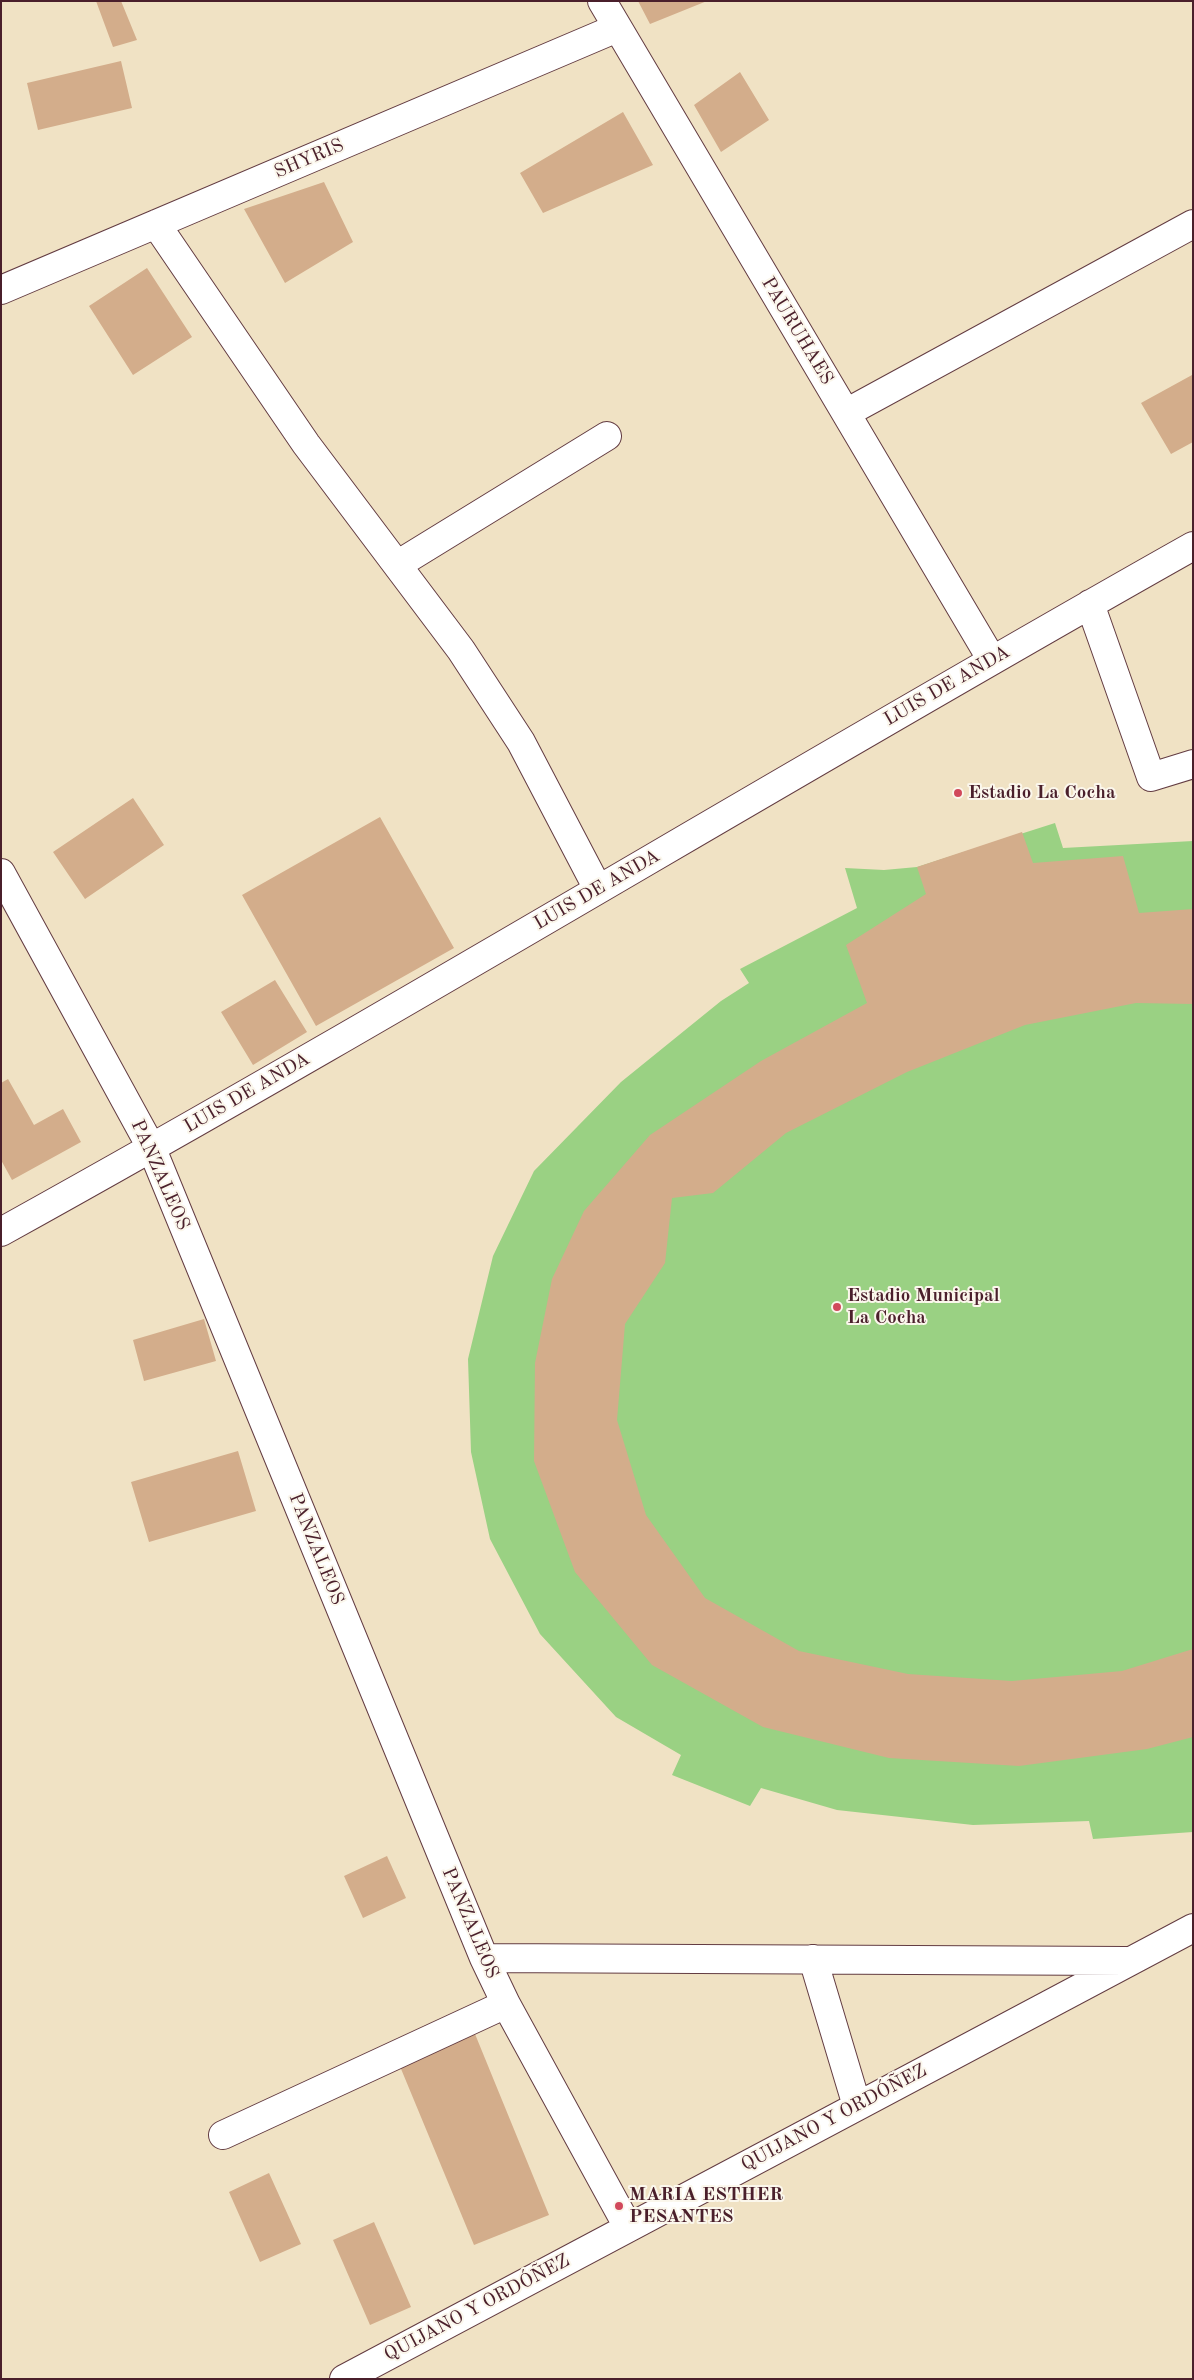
<!DOCTYPE html>
<meta charset="utf-8">
<style>
body{margin:0}
#map{position:relative;width:1194px;height:2380px;overflow:hidden;background:#f0e2c4;font-family:"Old Standard TT",serif}
canvas{display:block}
.frame{position:absolute;inset:0;border:2px solid #4a1f2b;pointer-events:none}
</style>
<div id="map">
<canvas width="1194" height="2380"></canvas>
<div class="frame"></div>
</div>
<script>
const g = document.querySelector('canvas').getContext('2d');
g.lineJoin = 'round';
function fill(path, color) {
  g.fillStyle = color;
  g.fill(path, 'evenodd');
}
function stroke(path, color, width, dash) {
  g.strokeStyle = color;
  g.lineWidth = width;
  g.lineCap = dash ? 'butt' : 'round';
  g.setLineDash(dash || []);
  g.stroke(path);
}
function write(font, color, halo, rows, align = 'center') {
  g.font = font + ' "Old Standard TT",serif';
  g.lineWidth = 4;
  g.setLineDash([]);
  g.textBaseline = 'middle';
  g.strokeStyle = halo;
  g.fillStyle = color;
  for (const [text, x, y, turn = 0] of rows) {
    g.save();
    g.translate(x, y);
    g.rotate((+turn || 0) * Math.PI / 180);
    g.textAlign = isNaN(turn) ? turn : align;
    if (halo) g.strokeText(text, 0, 0);
    g.fillText(text, 0, 0);
    g.restore();
  }
}
fill(new Path2D(`
 M1055,823L1063,848L1193,841V1832L1093,1839L1089,1821L973,1825L837,1810L761,1788L750,1806L672,1775L681,1755L616,1717L540,1634L490,1539L471,1452L468,1359L493,1256L534,1171L621,1082L721,1001L749,983L740,969L857,908L845,868L884,870L917,867Z`), '#9ad183');
fill(new Path2D(`
 M96,1H121L137,40L113,47Z
 M638,1H707L650,24Z
 M121,61L132,108L38,130L27,83Z
 M740,72L769,120L721,152L694,105Z
 M623,112L653,165L543,213L520,173Z
 M324,182L353,242L285,283L244,209Z
 M147,268L192,337L133,375L89,306Z
 M1192,375L1193,442L1171,454L1141,403Z
 M133,798L164,845L85,899L53,852Z
 M380,817L454,948L316,1026L242,895Z
 M1022,832L1033,863L1123,856L1139,913L1193,909V1004L1136,1003L1025,1025L907,1072L786,1133L713,1193L672,1198L665,1263L625,1324L617,1420L646,1515L705,1598L799,1651L908,1674L1012,1681L1122,1671L1193,1649V1737L1147,1749L1019,1766L889,1758L763,1727L652,1665L575,1572L534,1461L535,1363L552,1279L584,1211L650,1135L761,1061L867,1003L846,945L926,894L917,867Z
 M275,980L307,1032L253,1065L221,1012Z
 M8,1079L34,1125L63,1109L81,1142L12,1180L1,1160V1083Z
 M204,1319L216,1361L144,1381L133,1340Z
 M238,1451L256,1511L149,1542L131,1482Z
 M387,1856L406,1898L363,1918L344,1876Z
 M475,2034L549,2215L474,2245L399,2064Z
 M269,2173L301,2244L260,2262L229,2192Z
 M374,2222L411,2307L370,2325L333,2240Z`), '#d3ad8b');
const minor = new Path2D(`
 M602,1L992,660
 M156,224L306,444L461,650L521,742L598,889
 M1,290L617,28
 M846,413L1193,224
 M397,565L607,436
 M1090,604L1151,777L1193,764
 M1,873L152,1149L484,1958L506,2004L628,2227
 M1,1232C402,1010 793,771 1193,546
 M484,1958L1126,1961
 M813,1959L857,2106
 M223,2135L506,2004
 M344,2379L1193,1928`);
stroke(minor, '#633c42', 30);
stroke(minor, '#fff', 28);
for (const [x, y, r, color] of [
 [958,793,5,"#d1495b"],
 [837,1307,5,"#d1495b"],
 [619,2206,5,"#d1495b"]
]) {
  const dot = new Path2D();
  dot.arc(x, y, r, 0, 2 * Math.PI);
  g.fillStyle = color;
  g.fill(dot);
  stroke(dot, '#fbf7ec', 2);
}
write('19px', '#4a1f2b', '#fbf7ec', [
 ["SHYRIS",309,159,-23],
 ["PAURUHAES",797,331,59],
 ["LUIS DE ANDA",947,686,-30],
 ["LUIS DE ANDA",597,890,-30],
 ["LUIS DE ANDA",247,1093,-30],
 ["PANZALEOS",160,1175,66],
 ["PANZALEOS",316,1549,68],
 ["PANZALEOS",470,1923,67],
 ["QUIJANO Y ORDÓÑEZ",834,2118,-28],
 ["QUIJANO Y ORDÓÑEZ",477,2308,-28]
]);
write('bold 19px', '#4a1f2b', '#fbf7ec', [
 ["Estadio La Cocha",968,793],
 ["Estadio Municipal",847,1296],
 ["La Cocha",847,1318],
 ["MARIA ESTHER",629,2195],
 ["PESANTES",629,2217]
], 'left');
</script>
